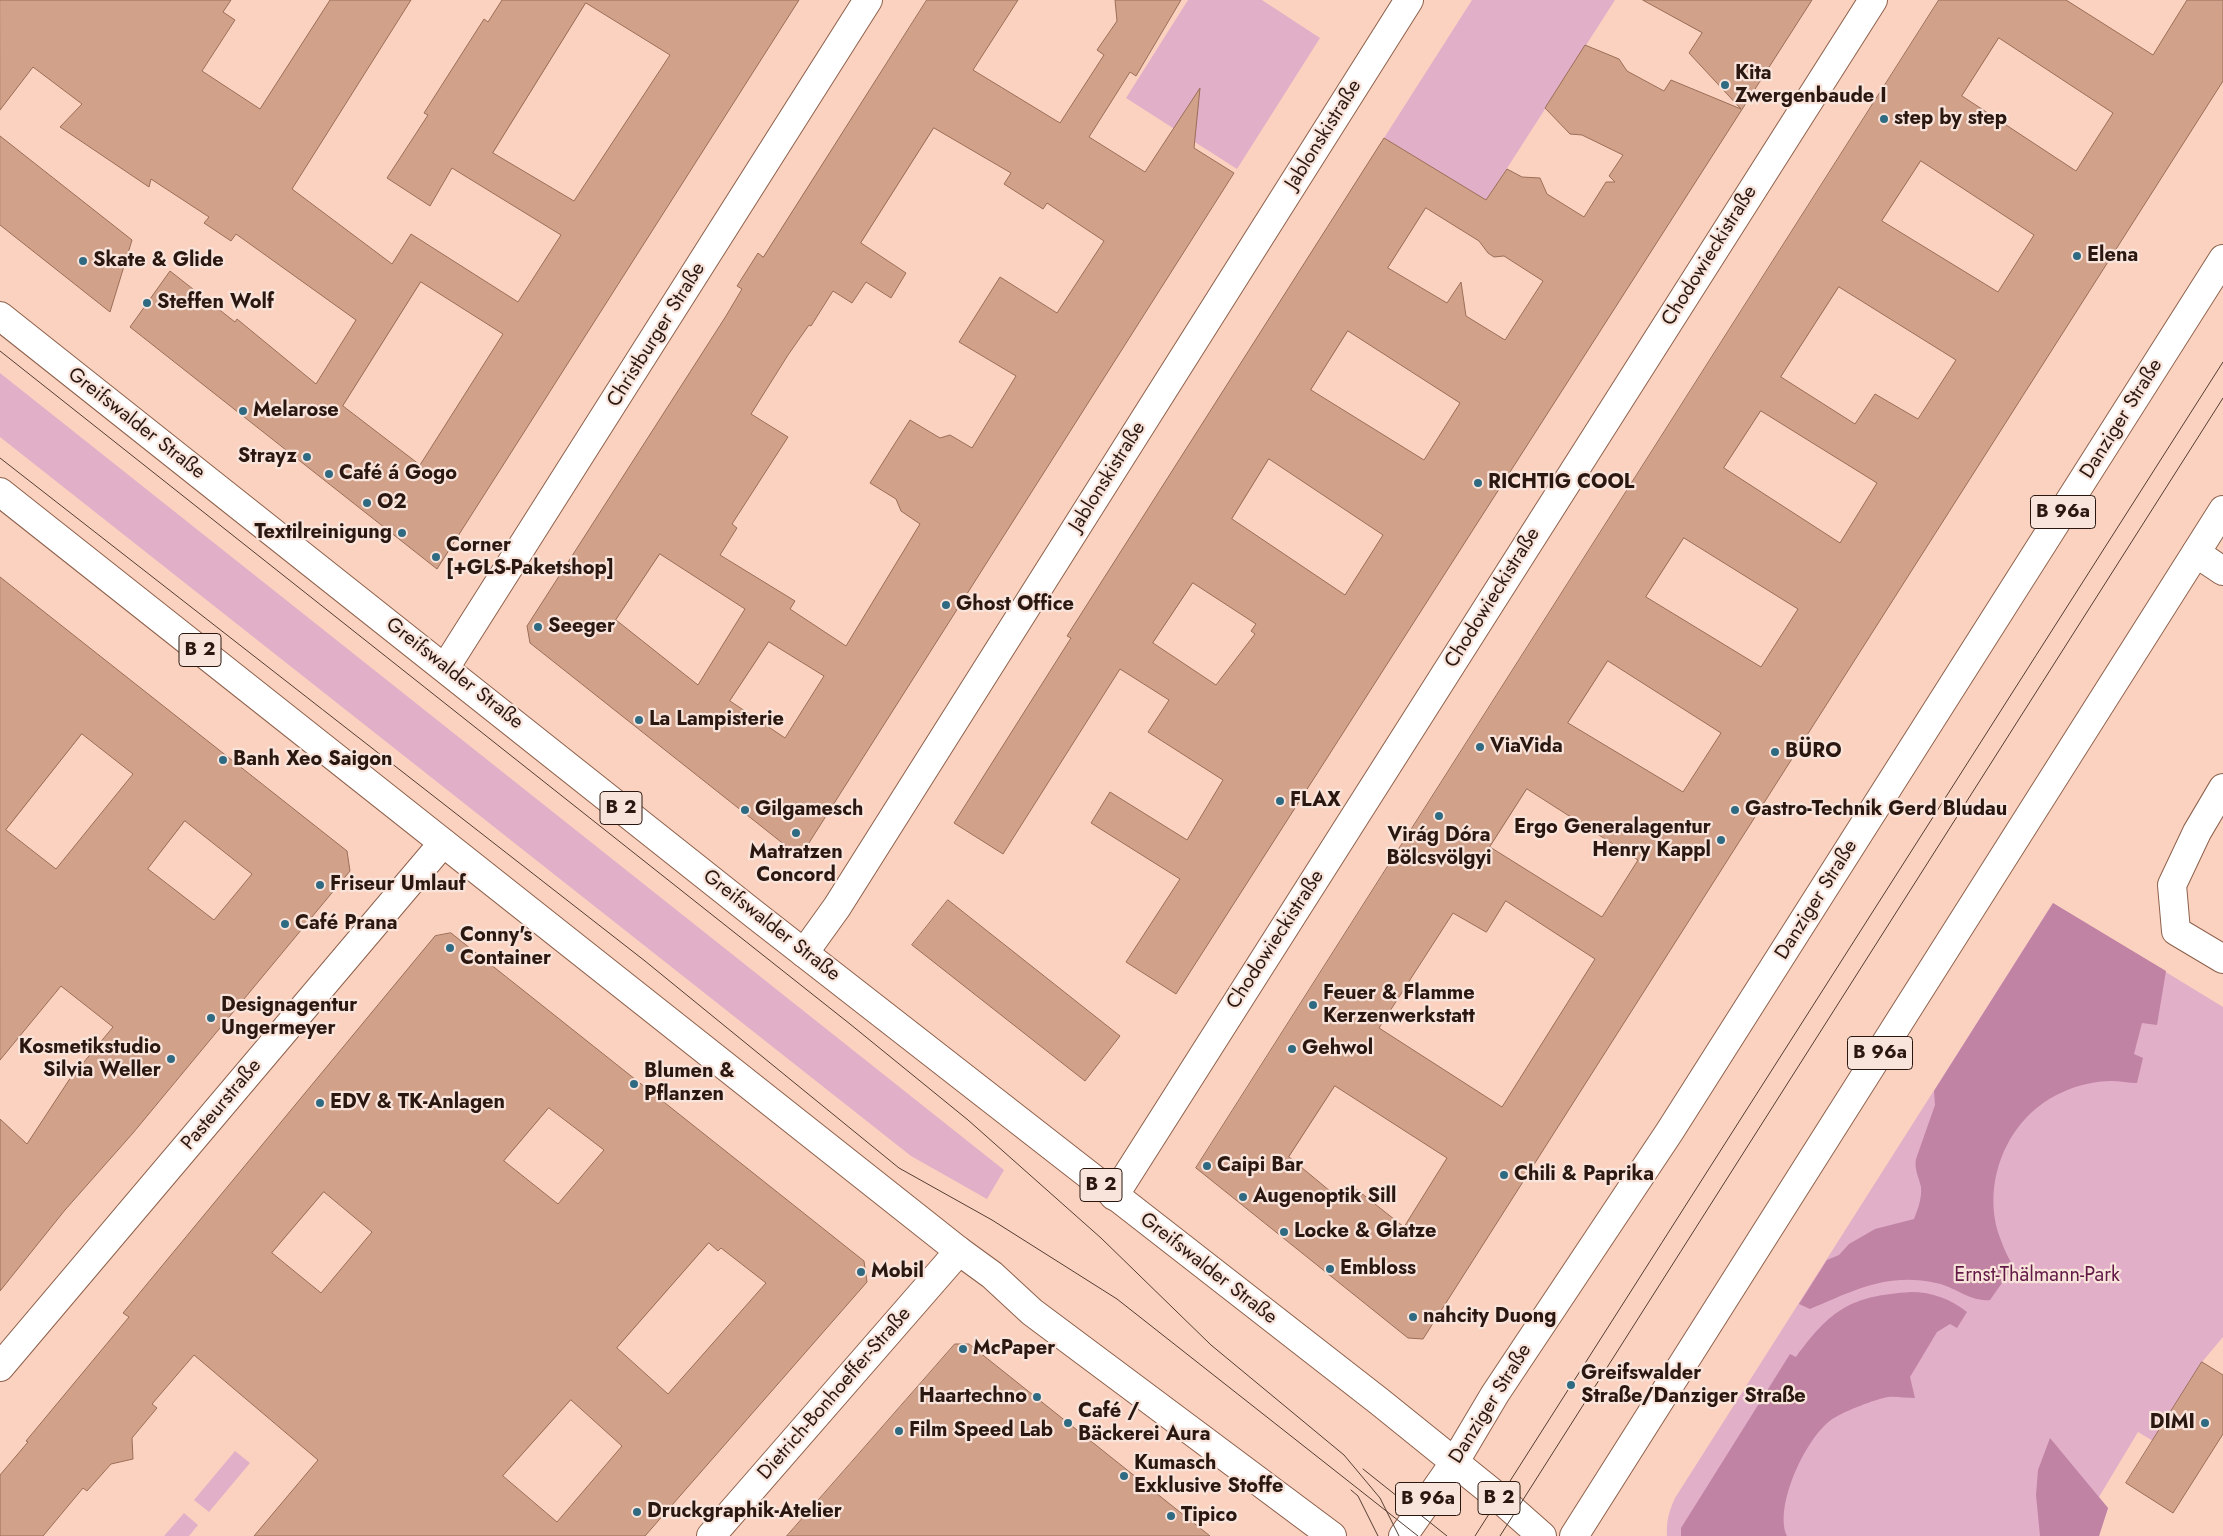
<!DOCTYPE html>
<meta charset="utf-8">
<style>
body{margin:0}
canvas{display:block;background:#fbd2bf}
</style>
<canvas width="2223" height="1536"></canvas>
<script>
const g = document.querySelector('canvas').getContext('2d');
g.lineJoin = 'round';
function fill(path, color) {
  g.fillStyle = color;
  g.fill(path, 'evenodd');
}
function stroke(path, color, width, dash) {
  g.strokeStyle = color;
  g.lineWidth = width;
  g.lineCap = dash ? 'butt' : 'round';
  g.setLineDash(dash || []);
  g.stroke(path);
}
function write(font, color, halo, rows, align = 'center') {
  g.font = font + ' Jost,sans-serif';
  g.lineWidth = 4.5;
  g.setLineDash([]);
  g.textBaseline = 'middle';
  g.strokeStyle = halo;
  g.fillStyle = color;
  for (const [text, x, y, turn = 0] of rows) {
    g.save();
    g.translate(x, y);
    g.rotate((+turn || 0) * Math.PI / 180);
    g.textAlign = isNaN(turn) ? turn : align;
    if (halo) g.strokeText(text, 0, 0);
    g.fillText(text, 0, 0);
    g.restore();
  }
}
fill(new Path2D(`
 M1188,0H1262L1320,38L1237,169L1126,98Z
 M1472,0H1615L1486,201L1384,138Z
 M0,373L1004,1170L987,1199L911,1156L0,437Z
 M2053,903L2223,1007V1337L2202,1362L2153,1441L2138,1432L2099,1497L2108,1508L2099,1536H1667C1666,1522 1669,1511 1675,1498Z
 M235,1451L250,1463L209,1512L194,1500Z
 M184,1513L198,1525L189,1536H164Z`), '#e2afc9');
fill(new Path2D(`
 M2053,903L2166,971L2157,1025L2142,1023L2134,1054L2143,1058L2137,1083C2128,1083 2120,1081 2111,1081C2095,1081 2078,1085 2063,1092C2009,1115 1981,1180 1999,1235C2003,1246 2007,1257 2014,1266L1990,1300C1970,1302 1956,1287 1936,1283C1887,1272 1853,1291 1810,1309L1799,1304L1827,1260L1839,1255L1849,1244L1875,1229L1914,1219C1918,1209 1922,1198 1921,1187C1919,1177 1914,1170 1916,1159L1935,1105L1934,1091Z
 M1911,1292C1932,1292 1951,1299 1967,1312L1957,1328L1950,1324L1937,1332L1910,1377L1915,1398C1906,1398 1896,1396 1888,1397C1876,1399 1845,1411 1834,1418C1808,1433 1773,1506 1787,1536H1681V1528L1790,1354L1796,1357C1831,1309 1851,1296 1911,1292Z
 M2050,1438L2108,1508L2099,1536H2040L2036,1495L2038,1470Z`), '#c183a4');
const building = new Path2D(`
 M0,0H231L223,12L235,20L202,71L260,109L330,0H411L292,189L392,264L411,234L518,302L561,235L452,168L430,206L387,178L428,115L424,113L484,19L488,22L502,0H799L437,569L130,327L170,271L235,322L237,319L316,384L356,320L236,234L231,241L204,223L209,217L151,179L149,187L60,127L82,104L33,67L0,110ZM586,3L670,55L574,201L493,153ZM421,282L503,334L420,465L343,406Z
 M927,0H1018L973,70L1060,123L1104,55L1097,50L1117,21L1115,0H1181L1136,76L1130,72L1089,137L1145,172L1200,88L1194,148L1234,173L800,857L530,643L527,626L726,316L742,289L737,286L758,253L763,257ZM934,128L1011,173L1004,184L1043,209L1047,203L1104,241L1057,313L1000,277L959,342L1016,376L972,448L950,435L940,438L910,420L892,448L870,483L896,499L901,511L920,524L846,646L790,609L795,601L720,555L737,528L732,524L788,437L751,414L788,355L809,325L811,326L833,291L852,303L866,282L891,298L906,273L861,243ZM660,554L745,609L698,685L616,620ZM769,642L824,676L785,738L730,701Z
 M1643,0H1812L1176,994L1126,962L1180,879L1091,823L1110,792L1187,840L1223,780L1148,732L1169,700L1120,669L1003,854L954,823L1071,638L1067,636L1384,138L1486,200L1507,169L1522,177L1540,178L1547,194L1584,217L1606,182H1615L1609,176L1623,155L1582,135L1570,134L1545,108L1585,45L1619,59L1627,71L1664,91L1671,80L1741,109L1689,53L1702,33ZM1426,208L1479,241L1488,253L1494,257L1504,256L1543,281L1505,340L1466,316L1461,282L1447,303L1388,268ZM1348,331L1460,403L1424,460L1311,390ZM1269,459L1383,535L1345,595L1232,519ZM1193,583L1256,624L1251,631L1255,634L1216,685L1153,643Z
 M1939,0H2066L2153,55L2187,0H2223V81L1423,1339L1408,1338L1196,1168ZM1999,38L2113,113L2076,171L1962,96ZM1921,161L2034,235L1998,292L1882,221ZM1839,287L1956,360L1918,419L1875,394L1855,424L1781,377ZM1761,411L1877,483L1840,543L1724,468ZM1684,538L1798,609L1761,667L1646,597ZM1608,661L1721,733L1683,792L1568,723ZM1527,789L1638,860L1602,917L1490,847ZM1506,901L1595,959L1502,1107L1379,1028L1453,913L1486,932ZM1335,1086L1447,1158L1404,1227L1351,1185L1342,1201L1289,1157Z
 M0,136L132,240L110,312L0,225Z
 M0,577L347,851L350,871L133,1133L65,1210L0,1291V1119L27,1144L69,1080L113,1027L61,986L0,1060ZM82,734L133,774L56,869L6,830ZM185,821L252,874L214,920L148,869Z
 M948,900L1120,1036L1085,1081L912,945Z
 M451,933L864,1261L867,1282L645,1536H254L318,1460L194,1355L152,1404L157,1408L132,1438L133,1459L111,1464L87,1491L83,1488L43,1536H0V1475L28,1442L26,1441L129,1317L123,1313L435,936ZM549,1108L604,1150L558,1204L504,1161ZM324,1192L372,1232L321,1293L272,1253ZM709,1243L718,1251L721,1248L766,1283L668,1394L617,1348ZM571,1400L622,1446L557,1522L503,1476Z
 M955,1344H969L1210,1536H787Z
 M2202,1362L2223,1375V1434L2173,1513L2126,1483Z`);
fill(building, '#d1a18a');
stroke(building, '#9b6e58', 1);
const minor = new Path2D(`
 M2196,553L2223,571
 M445,668L868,0
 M2223,788L2197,832L2172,885L2176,931L2223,959
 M804,953L837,907L1409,0
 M1114,1196L1873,0
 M0,1367L443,843
 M711,1536L959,1251`);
const major = new Path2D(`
 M0,316L754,914L1380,1402L1499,1498L1542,1536
 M0,492L959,1251L992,1275L1032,1312L1332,1536
 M1403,1536L1454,1463L1495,1394L1670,1131L2223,259
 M1574,1536L2223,510`);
stroke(minor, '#8d614c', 30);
stroke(major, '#8d614c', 30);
stroke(minor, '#fff', 28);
stroke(major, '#fff', 28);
stroke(new Path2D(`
 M0,351L850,1024L968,1120L1101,1238L1211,1345L1344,1455L1380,1498L1399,1536
 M0,458L645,961L899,1168L992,1220L1117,1299L1418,1536
 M1363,1469L1447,1536
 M1351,1490L1358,1496L1378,1536
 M1475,1536L2223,362
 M1500,1536L2223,398`), '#543d33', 1);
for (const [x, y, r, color] of [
 [1725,85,5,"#2e6a81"],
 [1884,119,5,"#2e6a81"],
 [2077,256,5,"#2e6a81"],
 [83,261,5,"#2e6a81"],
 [147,303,5,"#2e6a81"],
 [243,411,5,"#2e6a81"],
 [307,457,5,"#2e6a81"],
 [329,474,5,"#2e6a81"],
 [1478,483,5,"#2e6a81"],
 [367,503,5,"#2e6a81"],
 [402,533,5,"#2e6a81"],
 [436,557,5,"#2e6a81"],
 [946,605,5,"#2e6a81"],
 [538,627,5,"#2e6a81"],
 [639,720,5,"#2e6a81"],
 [1480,747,5,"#2e6a81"],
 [1775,752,5,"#2e6a81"],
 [223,760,5,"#2e6a81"],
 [1280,801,5,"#2e6a81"],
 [745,810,5,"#2e6a81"],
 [1735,810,5,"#2e6a81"],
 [1439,816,5,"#2e6a81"],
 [796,833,5,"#2e6a81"],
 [1721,840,5,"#2e6a81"],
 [320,885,5,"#2e6a81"],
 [285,924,5,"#2e6a81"],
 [450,948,5,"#2e6a81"],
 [1313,1005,5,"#2e6a81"],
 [211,1018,5,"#2e6a81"],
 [1292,1049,5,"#2e6a81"],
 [171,1059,5,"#2e6a81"],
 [634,1084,5,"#2e6a81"],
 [320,1103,5,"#2e6a81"],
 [1207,1166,5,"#2e6a81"],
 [1504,1175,5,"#2e6a81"],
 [1243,1197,5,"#2e6a81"],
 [1284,1232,5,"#2e6a81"],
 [1330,1269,5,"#2e6a81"],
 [861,1272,5,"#2e6a81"],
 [1413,1317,5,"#2e6a81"],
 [963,1349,5,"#2e6a81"],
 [1571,1385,5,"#2e6a81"],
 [1037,1397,5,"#2e6a81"],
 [1068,1423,5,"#2e6a81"],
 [2205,1423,5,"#2e6a81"],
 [899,1431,5,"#2e6a81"],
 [1124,1476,5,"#2e6a81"],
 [637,1512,5,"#2e6a81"],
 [1171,1516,5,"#2e6a81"]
]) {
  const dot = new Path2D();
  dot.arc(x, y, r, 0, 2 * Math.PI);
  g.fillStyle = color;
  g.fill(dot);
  stroke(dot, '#f9e4db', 2);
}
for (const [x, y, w] of [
 [2063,512,65],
 [200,650,42],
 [621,808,42],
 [1880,1053,65],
 [1101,1185,42],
 [1499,1498,42],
 [1428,1499,65]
]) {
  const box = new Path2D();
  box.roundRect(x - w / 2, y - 16.5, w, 33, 4);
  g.fillStyle = '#f9e4db';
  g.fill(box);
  stroke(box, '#2a1810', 1);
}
write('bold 19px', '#2a1810', null, [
 ["B 96a",2063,512],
 ["B 2",200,650],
 ["B 2",621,808],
 ["B 96a",1880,1053],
 ["B 2",1101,1185],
 ["B 2",1499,1498],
 ["B 96a",1428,1499]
]);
write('bold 20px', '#2a1810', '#f9e4db', [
 ["Kita",1735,74],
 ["Zwergenbaude I",1735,97],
 ["step by step",1894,119],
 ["Elena",2087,256],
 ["Skate & Glide",93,261],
 ["Steffen Wolf",157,303],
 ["Melarose",253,411],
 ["Strayz",297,457,"right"],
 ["Café á Gogo",339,474],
 ["RICHTIG COOL",1488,483],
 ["O2",377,503],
 ["Textilreinigung",392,533,"right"],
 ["Corner",446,546],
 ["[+GLS-Paketshop]",446,569],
 ["Ghost Office",956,605],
 ["Seeger",548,627],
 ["La Lampisterie",649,720],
 ["ViaVida",1490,747],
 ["BÜRO",1785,752],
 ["Banh Xeo Saigon",233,760],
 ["FLAX",1290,801],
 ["Gilgamesch",755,810],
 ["Gastro-Technik Gerd Bludau",1745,810],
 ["Ergo Generalagentur",1711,828,"right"],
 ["Henry Kappl",1711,851,"right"],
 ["Virág Dóra",1439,836,"center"],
 ["Bölcsvölgyi",1439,859,"center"],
 ["Matratzen",796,853,"center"],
 ["Concord",796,876,"center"],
 ["Friseur Umlauf",330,885],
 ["Café Prana",295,924],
 ["Conny's",460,936],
 ["Container",460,959],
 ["Feuer & Flamme",1323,994],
 ["Kerzenwerkstatt",1323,1017],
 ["Designagentur",221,1006],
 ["Ungermeyer",221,1029],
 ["Kosmetikstudio",161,1048,"right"],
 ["Silvia Weller",161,1071,"right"],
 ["Gehwol",1302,1049],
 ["Blumen &",644,1072],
 ["Pflanzen",644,1095],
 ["EDV & TK-Anlagen",330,1103],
 ["Caipi Bar",1217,1166],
 ["Chili & Paprika",1514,1175],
 ["Augenoptik Sill",1253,1197],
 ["Locke & Glatze",1294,1232],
 ["Embloss",1340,1269],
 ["Mobil",871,1272],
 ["nahcity Duong",1423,1317],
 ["McPaper",973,1349],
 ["Greifswalder",1581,1374],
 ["Straße/Danziger Straße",1581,1397],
 ["Haartechno",1027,1397,"right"],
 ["Café /",1078,1412],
 ["Bäckerei Aura",1078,1435],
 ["DIMI",2195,1423,"right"],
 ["Film Speed Lab",909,1431],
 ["Kumasch",1134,1464],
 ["Exklusive Stoffe",1134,1487],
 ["Druckgraphik-Atelier",647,1512],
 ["Tipico",1181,1516]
], 'left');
write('20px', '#2a1810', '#f9e4db', [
 ["Jablonskistraße",1324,135,-58],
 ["Chodowieckistraße",1710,256,-58],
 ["Christburger Straße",657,335,-58],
 ["Danziger Straße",2122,419,-58],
 ["Greifswalder Straße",136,424,38],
 ["Jablonskistraße",1108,477,-58],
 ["Chodowieckistraße",1493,598,-58],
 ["Greifswalder Straße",454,674,38],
 ["Danziger Straße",1817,900,-58],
 ["Greifswalder Straße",771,926,38],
 ["Chodowieckistraße",1276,940,-57],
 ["Pasteurstraße",222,1105,-50],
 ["Greifswalder Straße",1208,1269,38],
 ["Dietrich-Bonhoeffer-Straße",835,1394,-49],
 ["Danziger Straße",1491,1404,-58]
]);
write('20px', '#611845', '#f9e4db', [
 ["Ernst-Thälmann-Park",2037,1276]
]);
</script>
